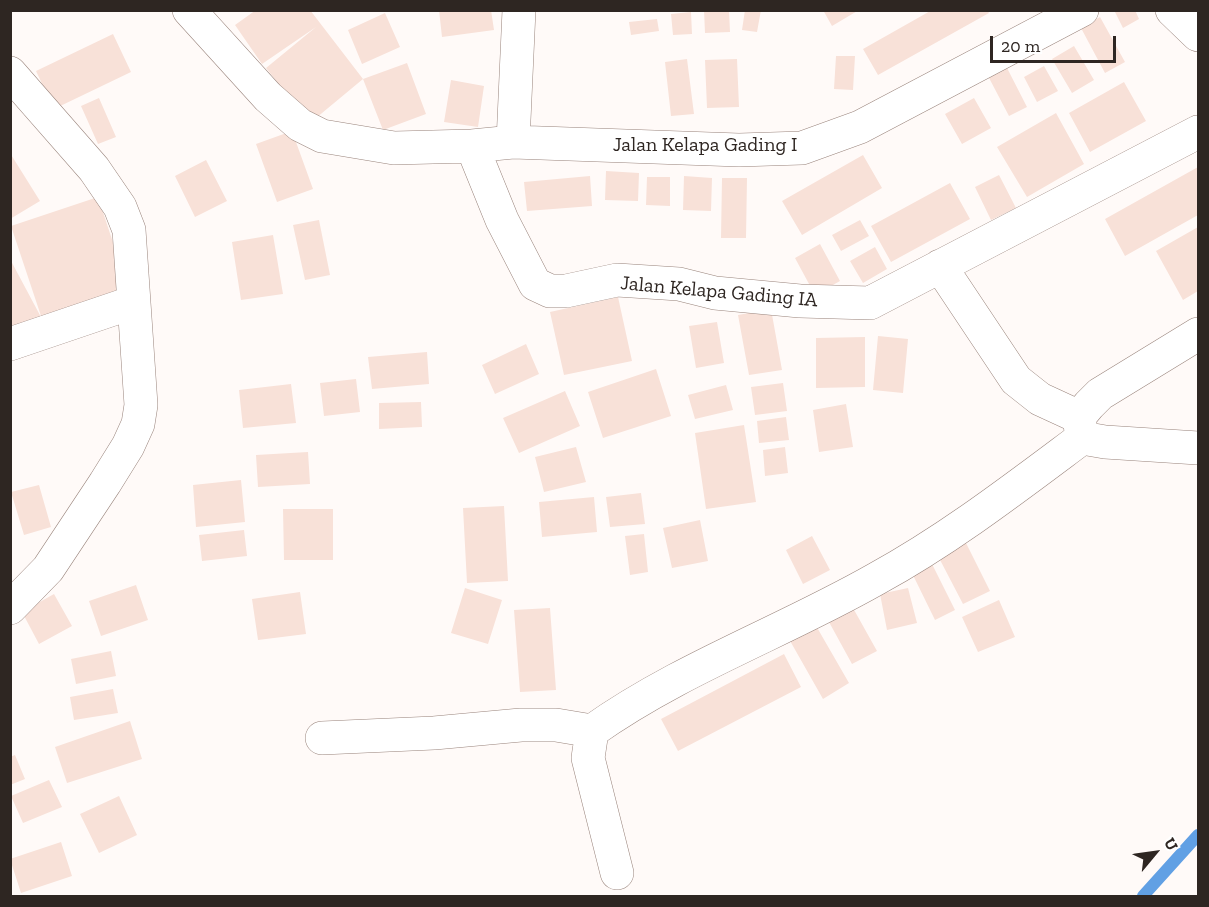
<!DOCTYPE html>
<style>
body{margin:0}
#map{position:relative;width:1209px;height:907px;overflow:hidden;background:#fffaf8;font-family:"Zilla Slab",serif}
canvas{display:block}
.frame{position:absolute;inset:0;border:12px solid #2e2622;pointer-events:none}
.north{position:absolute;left:1125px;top:823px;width:60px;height:60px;-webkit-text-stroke:4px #fff;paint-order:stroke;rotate:61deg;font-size:16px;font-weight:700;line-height:24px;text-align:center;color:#2e2622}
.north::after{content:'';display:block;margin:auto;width:21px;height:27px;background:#2e2622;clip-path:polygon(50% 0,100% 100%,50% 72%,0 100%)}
.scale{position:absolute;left:990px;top:36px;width:126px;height:27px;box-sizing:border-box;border:3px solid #2e2622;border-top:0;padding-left:8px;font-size:18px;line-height:21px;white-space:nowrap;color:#2e2622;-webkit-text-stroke:4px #fff;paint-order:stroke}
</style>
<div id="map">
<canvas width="1209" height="907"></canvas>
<div class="frame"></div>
<div class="north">U</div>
<div class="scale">20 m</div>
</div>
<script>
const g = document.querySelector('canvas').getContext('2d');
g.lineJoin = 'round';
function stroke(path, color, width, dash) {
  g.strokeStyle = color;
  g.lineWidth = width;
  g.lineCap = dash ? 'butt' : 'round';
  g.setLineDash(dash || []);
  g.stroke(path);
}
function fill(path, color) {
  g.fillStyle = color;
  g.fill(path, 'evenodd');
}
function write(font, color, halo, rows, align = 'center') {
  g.font = font + ' "Zilla Slab",serif';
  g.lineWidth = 4.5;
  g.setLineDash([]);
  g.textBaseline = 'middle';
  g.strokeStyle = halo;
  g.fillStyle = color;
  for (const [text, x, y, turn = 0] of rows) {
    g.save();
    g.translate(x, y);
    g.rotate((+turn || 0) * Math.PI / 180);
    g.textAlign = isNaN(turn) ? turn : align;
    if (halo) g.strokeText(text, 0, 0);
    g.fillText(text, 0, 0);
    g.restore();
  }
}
stroke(new Path2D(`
 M1143,896L1198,835`), '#61a0e4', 12);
fill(new Path2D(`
 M256,10H310L363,79L407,63L426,114L383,130L363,79L310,123L266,68L316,27L262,64L235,25Z
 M439,10H491L494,30L442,37Z
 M704,10H729L730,32L705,33Z
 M745,10H761L757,32L742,30Z
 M823,10H859L832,26Z
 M932,10H987L989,13L878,75L863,49Z
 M1114,10H1135L1139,19L1123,28Z
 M691,12L692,34L673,35L671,14Z
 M385,13L400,47L362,64L348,30Z
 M1100,17L1125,62L1105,73L1081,28Z
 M657,19L659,31L631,35L629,22Z
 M113,34L131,72L54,109L36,71Z
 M1074,46L1094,80L1072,93L1052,59Z
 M836,56H855L853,90L834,89Z
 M687,59L694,114L671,116L665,62Z
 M737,59L739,107L707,108L705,60Z
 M1006,66L1027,107L1009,116L988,76Z
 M1044,66L1058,91L1037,102L1024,77Z
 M451,80L484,86L478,127L444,122Z
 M1124,82L1146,121L1090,152L1069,113Z
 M99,98L116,137L98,144L81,106Z
 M974,98L991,128L962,144L945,114Z
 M1056,113L1084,164L1027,197L997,147Z
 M292,131L313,189L277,202L256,144Z
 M10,153L40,201L10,219Z
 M863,155L882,188L802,235L782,201Z
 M206,160L227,201L195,217L175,176Z
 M1198,167V215L1125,256L1105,219Z
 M606,171L639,173L638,201L605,200Z
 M999,175L1016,208L991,220L975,187Z
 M590,176L592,206L527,211L524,182Z
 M684,176L712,178L711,211L683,210Z
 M647,177H670V206L646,205Z
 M722,178H747L746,238H721Z
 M950,183L970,219L891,262L871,226Z
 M98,197L129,291L42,319L11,226Z
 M319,220L330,275L305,280L293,225Z
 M860,220L869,236L841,251L832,235Z
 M1198,227V291L1183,300L1156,251Z
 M273,235L283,294L241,300L232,242Z
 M820,244L840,281L815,295L795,258Z
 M875,247L887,269L863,283L850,261Z
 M10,259L42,319L10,331Z
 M618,297L632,361L564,375L550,312Z
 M771,309L782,370L749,375L738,315Z
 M717,322L724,363L696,368L689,326Z
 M878,336L908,339L903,393L873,390Z
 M865,337V387L816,388V338Z
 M526,344L539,374L495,394L482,365Z
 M427,352L429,384L372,389L368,357Z
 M656,369L671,416L603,438L588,392Z
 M356,379L360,412L324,416L320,383Z
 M783,383L787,411L755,415L751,387Z
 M291,384L296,423L243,428L239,390Z
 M726,385L733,410L695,419L688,395Z
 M565,391L580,426L519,453L503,418Z
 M421,402L422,427L379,429V403Z
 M846,404L853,447L819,452L813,410Z
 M786,417L789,440L759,443L757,421Z
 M744,425L756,502L706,509L695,433Z
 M576,447L586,482L544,492L535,457Z
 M785,447L788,473L765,476L763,450Z
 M308,452L310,484L258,487L256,455Z
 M241,480L245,522L196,527L193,485Z
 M39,485L51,527L24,535L11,492Z
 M641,493L645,524L610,527L606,497Z
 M594,497L597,532L542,537L539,502Z
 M504,506L508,581L467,583L463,508Z
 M283,509H333V560H284Z
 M700,520L708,561L672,568L663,528Z
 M244,530L247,556L202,561L199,535Z
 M644,534L648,572L630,575L625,536Z
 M812,536L830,570L803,584L786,550Z
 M966,543L990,591L963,604L938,556Z
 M930,560L955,610L935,620L910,569Z
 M136,585L148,620L101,636L89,601Z
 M465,588L502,600L488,644L451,633Z
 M908,588L917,623L887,630L880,594Z
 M300,592L306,634L258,640L252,599Z
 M54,594L72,626L39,644L22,612Z
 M999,600L1015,637L978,652L962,617Z
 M550,608L556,690L520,692L514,610Z
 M853,608L877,651L852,664L829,622Z
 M815,624L849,683L823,699L789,639Z
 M111,651L116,676L76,684L71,659Z
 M784,654L801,687L678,751L661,719Z
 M113,689L118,713L74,720L70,697Z
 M130,721L142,759L67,783L55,747Z
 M15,755L25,779L10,785V757Z
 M49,780L62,807L23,823L11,796Z
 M119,796L137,835L99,853L80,814Z
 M61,842L72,876L21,893L10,859Z`), '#f8e1d8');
const minor = new Path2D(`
 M189,10L268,97L300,125L322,136L394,148L472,146L513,142L739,150L802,148L860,127L1082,10
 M1172,10L1198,35
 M10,73L94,169L120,207L129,230L141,405L138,424L128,446L105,483L48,569L10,608
 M513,142L519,10
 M472,146L502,220L535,284L550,291H566L617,280L679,284L715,293L800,301L870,303L1198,132
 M940,266L1016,380L1040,399L1079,417L1082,438L1105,442L1198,448
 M10,344L134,302
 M1079,417L1089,405L1100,394L1198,334
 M322,738L434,733L521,725H556L592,731
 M617,873L588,758L592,731C679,669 783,632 876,579C949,539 1015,488 1082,438`);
stroke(minor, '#99847c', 34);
stroke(minor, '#fff', 33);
write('20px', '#2e2622', '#fff', [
 ["Jalan Kelapa Gading I",705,145],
 ["Jalan Kelapa Gading IA",719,292,5]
]);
</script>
